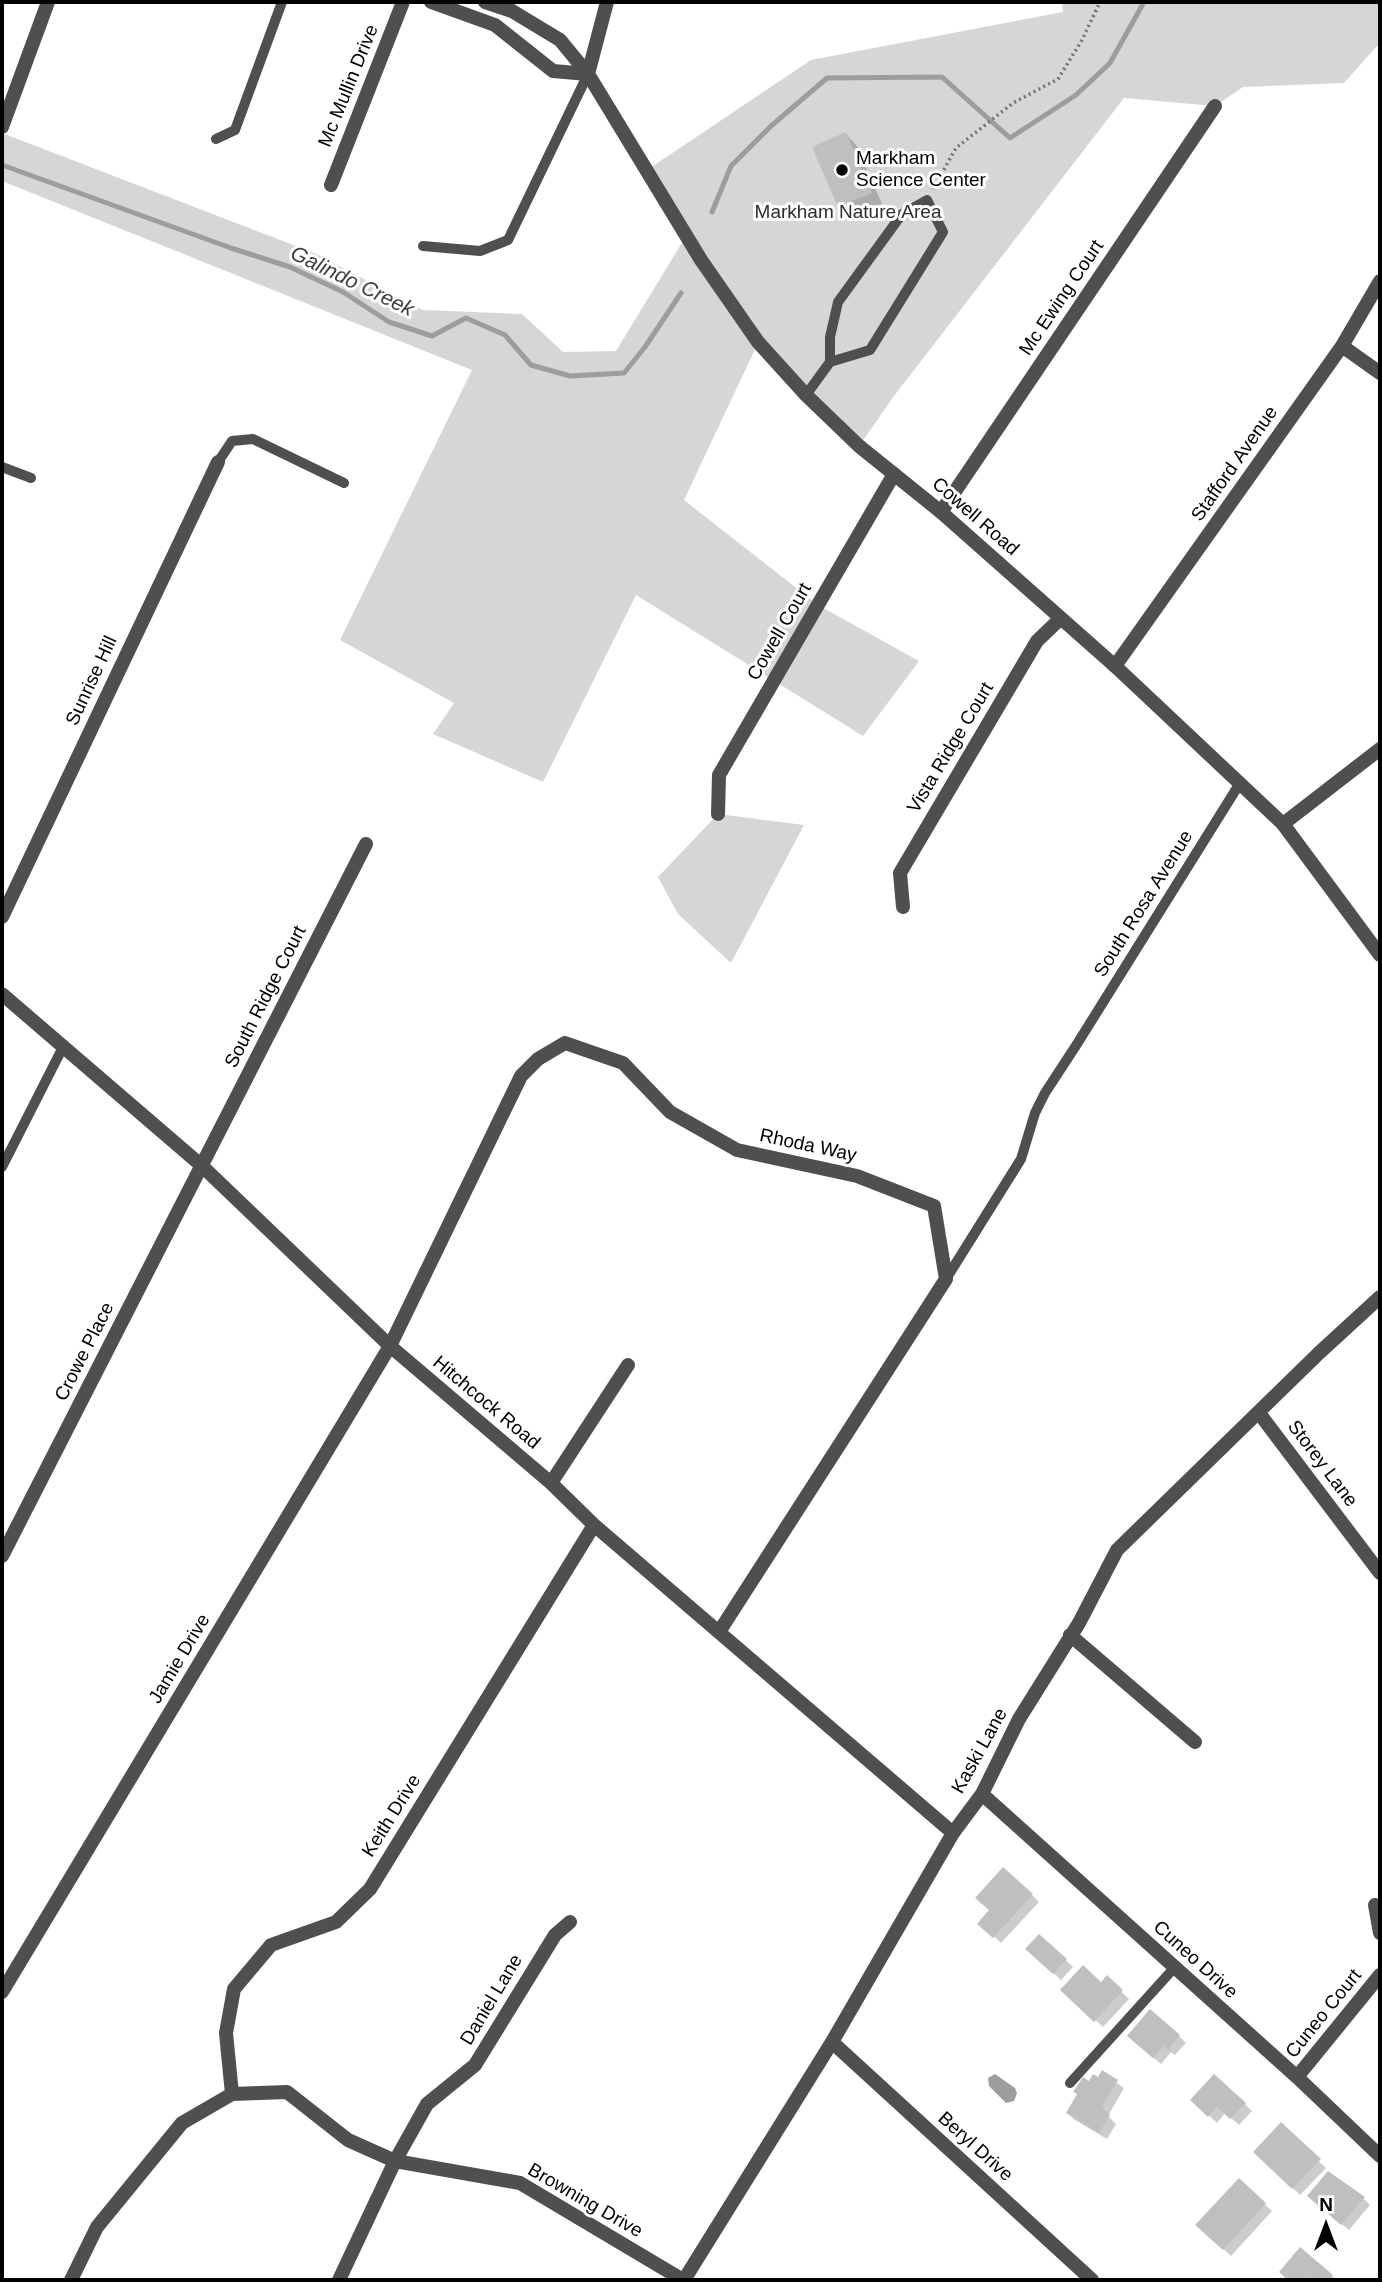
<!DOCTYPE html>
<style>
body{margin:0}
#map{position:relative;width:1382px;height:2282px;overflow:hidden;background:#fff;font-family:Arial,sans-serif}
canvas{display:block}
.frame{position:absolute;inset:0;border:4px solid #000;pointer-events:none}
.north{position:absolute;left:1291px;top:2191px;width:70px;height:70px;-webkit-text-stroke:5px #fff;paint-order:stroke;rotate:0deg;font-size:19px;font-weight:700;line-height:28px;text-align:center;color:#000}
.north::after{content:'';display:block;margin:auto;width:24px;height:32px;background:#000;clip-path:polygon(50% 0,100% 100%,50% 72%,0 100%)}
</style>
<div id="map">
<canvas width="1382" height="2282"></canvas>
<div class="frame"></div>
<div class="north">N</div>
</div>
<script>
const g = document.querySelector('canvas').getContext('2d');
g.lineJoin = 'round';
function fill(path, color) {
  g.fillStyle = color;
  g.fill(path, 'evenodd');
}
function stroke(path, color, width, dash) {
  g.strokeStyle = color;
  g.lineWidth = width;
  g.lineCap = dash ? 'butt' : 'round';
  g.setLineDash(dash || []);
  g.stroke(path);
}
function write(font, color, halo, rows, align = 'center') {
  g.font = font + ' Arial,sans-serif';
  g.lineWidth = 6;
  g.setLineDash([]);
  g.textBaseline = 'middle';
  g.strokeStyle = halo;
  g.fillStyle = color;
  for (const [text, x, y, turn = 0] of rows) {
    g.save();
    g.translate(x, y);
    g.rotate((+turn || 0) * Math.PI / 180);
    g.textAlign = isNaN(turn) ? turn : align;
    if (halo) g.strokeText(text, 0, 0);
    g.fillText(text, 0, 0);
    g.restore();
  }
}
fill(new Path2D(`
 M1062,2H1380V47L1377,46L1344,83L1243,87L1215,106L1124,98L894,396L859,446L758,343L684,500L818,605L919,661L863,736L636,595L543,782L433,734L454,703L340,640L472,370L2,181V133L314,253L423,310L522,314L563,352L616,351L686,236L647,170L811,60L1063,12Z
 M718,814L804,825L731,963L678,914L658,877Z`), '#d6d6d6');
fill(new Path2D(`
 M995,2074L1015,2088L1017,2093L1014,2101L1006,2103L989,2086L988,2078Z`), '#9d9d9d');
fill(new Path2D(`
 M846,134L857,146L882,204L851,217L840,206Z
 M1032,1895L1039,1902L1001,1943L980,1923L991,1911Z
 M1040,1936L1073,1967L1061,1980L1027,1949Z
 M1107,1978L1129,1999L1103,2027L1062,1990L1101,1984Z
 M1179,2036L1186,2043L1175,2055L1171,2052L1161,2064L1136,2043Z
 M1103,2073L1124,2088L1108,2116L1116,2124L1107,2139L1075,2120L1068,2113L1089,2083L1098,2080Z
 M1193,2100L1245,2104L1252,2111L1239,2125L1225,2113L1217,2123Z
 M1282,2125L1326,2168L1300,2195L1255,2152Z
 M1239,2180L1272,2211L1231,2256L1205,2232Z
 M1363,2198L1370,2205L1349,2230L1316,2203Z
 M1301,2250L1332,2276L1336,2280H1290L1281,2272Z`), '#0003');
stroke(new Path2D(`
 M2,165L231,248L290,267L343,292L389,322L432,336L466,318L505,335L531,365L570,376L624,373L645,347L681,293
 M712,212L731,166L771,126L827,78L942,77L1010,138L1076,95L1110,63L1144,2`), '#9d9d9d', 5);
fill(new Path2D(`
 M846,132L872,193L838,207L812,147Z
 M1003,1867L1033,1894L993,1938L977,1924L989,1910L975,1898Z
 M1039,1934L1067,1959L1053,1974L1025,1949Z
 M1083,1965L1101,1982L1107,1975L1123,1990L1094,2022L1060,1990Z
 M1150,2009L1180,2035L1168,2050L1163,2046L1153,2058L1127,2036Z
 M1102,2070L1118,2080L1102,2107L1110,2115L1099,2133L1066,2113L1077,2094L1073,2092L1083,2077L1089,2081L1093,2074L1098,2077Z
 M1214,2074L1246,2103L1230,2119L1217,2107L1208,2117L1190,2100Z
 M1281,2122L1321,2159L1292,2189L1253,2152Z
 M1328,2171L1365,2197L1341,2225L1307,2196Z
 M1239,2178L1266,2203L1223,2250L1195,2225Z
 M1300,2247L1333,2275L1329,2280H1311L1307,2277L1305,2280H1288L1279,2272Z`), '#bfbfbf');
stroke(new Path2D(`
 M933,189L956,148L1013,103L1058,79L1082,40L1100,2`), '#717171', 3.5, [2, 3.5]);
stroke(new Path2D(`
 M216,139L235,130L282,2
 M423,246L480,251L508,240L588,74
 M806,395L830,362V337L838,302L902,214L927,200L943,232L870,350L830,362
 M218,462L232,441L253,439L344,483
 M2,467L31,478
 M2,1167L63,1047
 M946,1279L1021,1159L1035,1113L1045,1093L1077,1044L1240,783
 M1070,2083L1175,1967`), '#4f4f4f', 10);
stroke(new Path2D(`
 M2,127L48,2
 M331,185L403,2
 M1342,346L1380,373
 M941,512L1215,106
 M1115,666L1342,346L1380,281
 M718,814L719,775L894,474
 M1283,824L1380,749
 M903,907L900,873L1037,641L1060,619
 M2,917L218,462
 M2,994L202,1166L390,1346L551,1483L594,1525L953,1833
 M1259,1413L1380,1573
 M551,1483L628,1365
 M2,1556L366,844
 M1070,1635L1195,1742
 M982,1794L1297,2077L1380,2156
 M1375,1905L1380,1933
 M2,1992L390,1346L521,1076L538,1059L565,1043L623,1063L670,1112L737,1150L857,1176L934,1206L946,1279L719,1632
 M832,2042L1092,2280
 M1297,2077L1380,1975
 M232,2094L226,2033L234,1989L271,1945L336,1922L370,1889L594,1525
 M71,2280L97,2227L182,2123L232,2094L287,2092L348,2140L395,2161L520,2183L683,2280
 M339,2280L395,2161L427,2104L475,2065L555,1935L570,1922
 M684,2280L832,2042L953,1833L982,1794L1019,1719L1079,1623L1117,1550L1319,1353L1380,1297`), '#4f4f4f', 14);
stroke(new Path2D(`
 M431,2L495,25L553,71L588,74
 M485,2L512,11L560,40L588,74L701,260L758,342L806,395L859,446L941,512L1115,666L1283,824L1380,955
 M588,74L607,2`), '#4f4f4f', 14);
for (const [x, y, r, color] of [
 [842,170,7,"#000"]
]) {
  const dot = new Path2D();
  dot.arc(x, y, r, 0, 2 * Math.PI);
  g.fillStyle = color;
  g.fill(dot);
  stroke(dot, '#fff', 2.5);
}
write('19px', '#000', '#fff', [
 ["Mc Mullin Drive",349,86,-68],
 ["Mc Ewing Court",1062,298,-56],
 ["Stafford Avenue",1235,464,-55],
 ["Cowell Road",975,517,41],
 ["Cowell Court",780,632,-60],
 ["Sunrise Hill",92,681,-65],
 ["Vista Ridge Court",951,748,-59],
 ["South Rosa Avenue",1144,904,-58],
 ["South Ridge Court",266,997,-63],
 ["Rhoda Way",808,1146,12],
 ["Crowe Place",85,1352,-63],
 ["Hitchcock Road",486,1403,40],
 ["Storey Lane",1322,1464,53],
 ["Jamie Drive",180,1659,-59],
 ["Kaski Lane",980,1751,-61],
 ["Keith Drive",392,1816,-58],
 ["Cuneo Drive",1195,1960,42],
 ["Daniel Lane",492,2000,-59],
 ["Cuneo Court",1324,2014,-51],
 ["Beryl Drive",975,2147,42],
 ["Browning Drive",585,2201,30]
]);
write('19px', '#000', '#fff', [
 ["Markham",856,159],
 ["Science Center",856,181]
], 'left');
write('19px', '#2d2d2d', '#fff', [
 ["Markham Nature Area",848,213]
]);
write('italic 21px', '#3e3e3e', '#fff', [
 ["Galindo Creek",352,282,26]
]);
</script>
